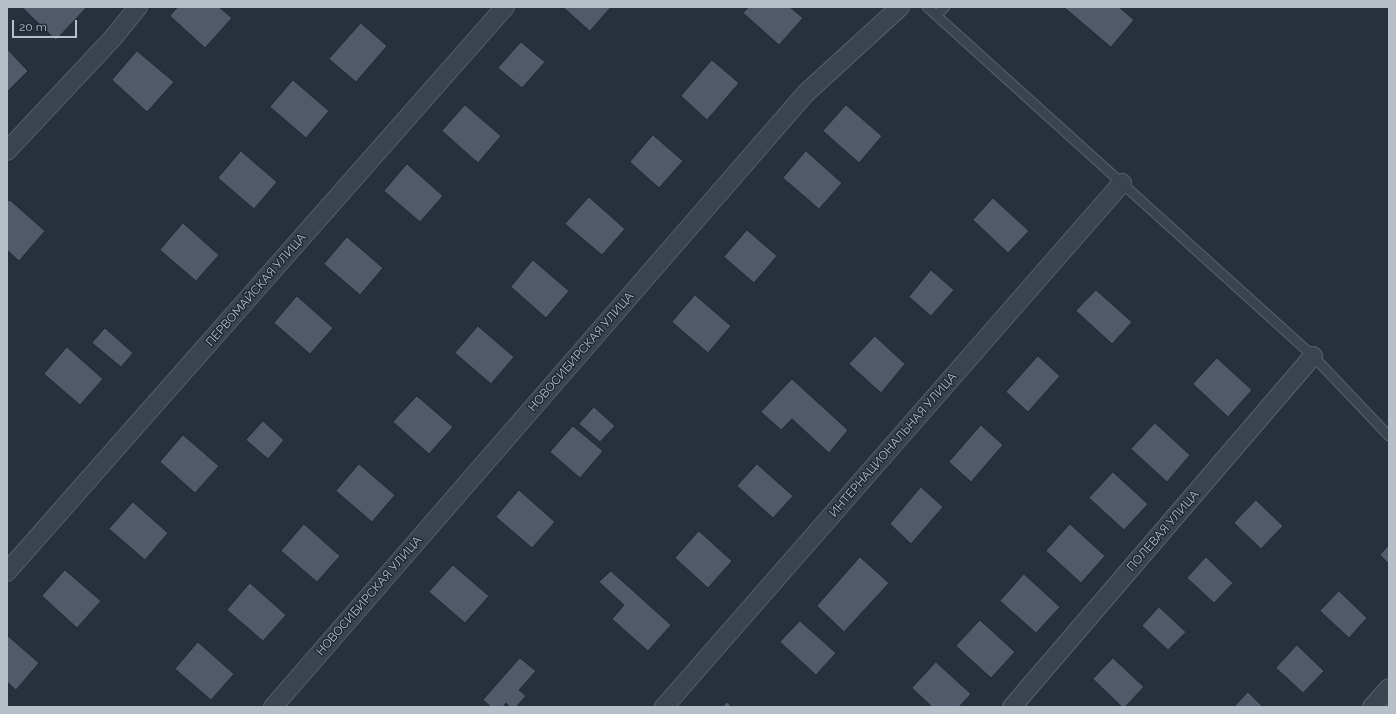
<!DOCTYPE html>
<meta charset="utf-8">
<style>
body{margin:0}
#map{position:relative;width:1396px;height:714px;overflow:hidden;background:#26313d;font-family:Raleway,sans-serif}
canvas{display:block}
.frame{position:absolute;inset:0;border:8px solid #b6bec8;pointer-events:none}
.scale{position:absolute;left:12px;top:20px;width:65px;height:18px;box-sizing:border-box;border:2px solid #b6bec8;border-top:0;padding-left:5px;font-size:12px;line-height:14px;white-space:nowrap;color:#b6bec8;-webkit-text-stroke:3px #1f2833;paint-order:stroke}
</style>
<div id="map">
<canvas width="1396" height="714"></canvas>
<div class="frame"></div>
<div class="scale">20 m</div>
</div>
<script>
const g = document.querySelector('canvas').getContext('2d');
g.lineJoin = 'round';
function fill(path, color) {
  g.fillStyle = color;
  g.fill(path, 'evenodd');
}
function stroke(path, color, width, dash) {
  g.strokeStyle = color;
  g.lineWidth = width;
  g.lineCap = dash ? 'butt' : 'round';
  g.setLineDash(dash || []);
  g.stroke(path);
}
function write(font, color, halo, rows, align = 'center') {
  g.font = font + ' Raleway,sans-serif';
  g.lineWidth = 3;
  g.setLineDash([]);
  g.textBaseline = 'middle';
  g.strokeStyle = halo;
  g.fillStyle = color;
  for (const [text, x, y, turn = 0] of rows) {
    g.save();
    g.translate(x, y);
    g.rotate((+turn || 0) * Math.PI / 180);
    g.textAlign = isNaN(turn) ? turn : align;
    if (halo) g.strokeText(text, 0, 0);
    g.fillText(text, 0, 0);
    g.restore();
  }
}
const building = new Path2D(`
 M22,7H87L56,40Z
 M178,7H219L232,18L205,48L170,16Z
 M563,7H611L590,31Z
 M749,7H790L803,18L779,45L743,13Z
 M1064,7H1119L1134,20L1111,47Z
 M361,23L387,46L356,82L329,59Z
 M521,42L545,62L522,88L498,68Z
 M7,49L28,71L7,92Z
 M137,51L174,82L147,112L112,80Z
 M712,60L739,83L707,120L681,96Z
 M293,80L329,111L306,138L270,107Z
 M465,105L501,136L478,163L442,131Z
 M846,105L882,136L859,163L823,131Z
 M653,135L683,161L659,188L630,162Z
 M241,151L277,182L254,209L218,178Z
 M806,151L842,183L819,209L783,178Z
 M407,164L443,196L420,222L384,191Z
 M589,197L625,229L602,255L565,224Z
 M993,198L1029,231L1008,253L973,220Z
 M10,200L45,231L19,261L7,250V202Z
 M183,223L219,255L196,281L160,250Z
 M747,230L777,256L754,283L724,257Z
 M347,237L383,268L360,295L324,264Z
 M533,260L569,291L546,318L511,287Z
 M931,270L954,290L931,316L909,297Z
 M1096,290L1132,322L1112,344L1076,311Z
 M695,295L731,326L708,353L672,322Z
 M297,296L333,328L310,354L274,323Z
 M478,326L514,357L491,384L455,353Z
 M105,328L133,353L121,367L92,343Z
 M875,336L905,364L881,393L849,364Z
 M67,347L103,379L80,405L44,374Z
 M1038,356L1060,376L1028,412L1006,392Z
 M1217,358L1252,390L1228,417L1193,384Z
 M792,379L848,430L829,453L792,419L781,430L761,412Z
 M417,396L453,427L429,454L393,422Z
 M594,407L615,426L600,442L579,424Z
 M263,421L284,440L268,459L246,440Z
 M1155,423L1190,455L1167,482L1131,449Z
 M981,425L1003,445L971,482L949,462Z
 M573,426L603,451L580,478L550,452Z
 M183,435L219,466L195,493L160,462Z
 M359,464L395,495L372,522L336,491Z
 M757,464L793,496L773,518L737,486Z
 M1113,472L1148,504L1124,530L1089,498Z
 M921,487L943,507L911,544L890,524Z
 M519,490L555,522L532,548L496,517Z
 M1256,500L1283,526L1261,549L1234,523Z
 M133,502L168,533L145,560L109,529Z
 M304,524L340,556L317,582L281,551Z
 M1070,524L1105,556L1081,583L1046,551Z
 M699,531L732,561L708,588L675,558Z
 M1389,545V564L1380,555Z
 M860,557L889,583L844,632L817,606Z
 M1206,557L1233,583L1214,603L1187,578Z
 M453,565L489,596L465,623L429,592Z
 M65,570L101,601L77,628L42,596Z
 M611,571L671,625L648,651L612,619L624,605L599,582Z
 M1024,574L1060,607L1036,633L1000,601Z
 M250,583L286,615L263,641L227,610Z
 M1339,591L1367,618L1349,638L1320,611Z
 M1159,607L1186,632L1168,650L1142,626Z
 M980,620L1015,652L991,678L956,646Z
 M800,621L836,653L816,675L780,642Z
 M7,635L39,663L16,690L7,682Z
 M198,642L234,674L211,700L175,669Z
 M1297,645L1324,671L1303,693L1276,668Z
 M520,658L536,671L519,690L526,696L516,707H510L506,703L503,707H491L483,700Z
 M1113,658L1144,687L1125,707H1122L1093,679Z
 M936,662L971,694L959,707H932L912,688Z
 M1248,692L1263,707H1234Z
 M727,702L732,707H723Z`);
fill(building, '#505a68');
stroke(building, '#212a35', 1);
const lane = new Path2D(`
 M927,7L1313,356L1389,436
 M936,15L945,7`);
const street = new Path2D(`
 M7,151L112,39L138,7
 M7,572L505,7
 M273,707L806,93L900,7
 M664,707L1122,183
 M1012,707L1313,356
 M1372,707L1389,688`);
stroke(lane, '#58616b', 11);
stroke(street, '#58616b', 20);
stroke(lane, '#3a434e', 9);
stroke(street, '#3a434e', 18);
write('12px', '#b6bec8', '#1f2833', [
 ["ПЕРВОМАЙСКАЯ УЛИЦА",256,290,-49],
 ["НОВОСИБИРСКАЯ УЛИЦА",581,352,-49],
 ["ИНТЕРНАЦИОНАЛЬНАЯ УЛИЦА",893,445,-49],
 ["ПОЛЕВАЯ УЛИЦА",1163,531,-49],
 ["НОВОСИБИРСКАЯ УЛИЦА",369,596,-49]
]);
</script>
